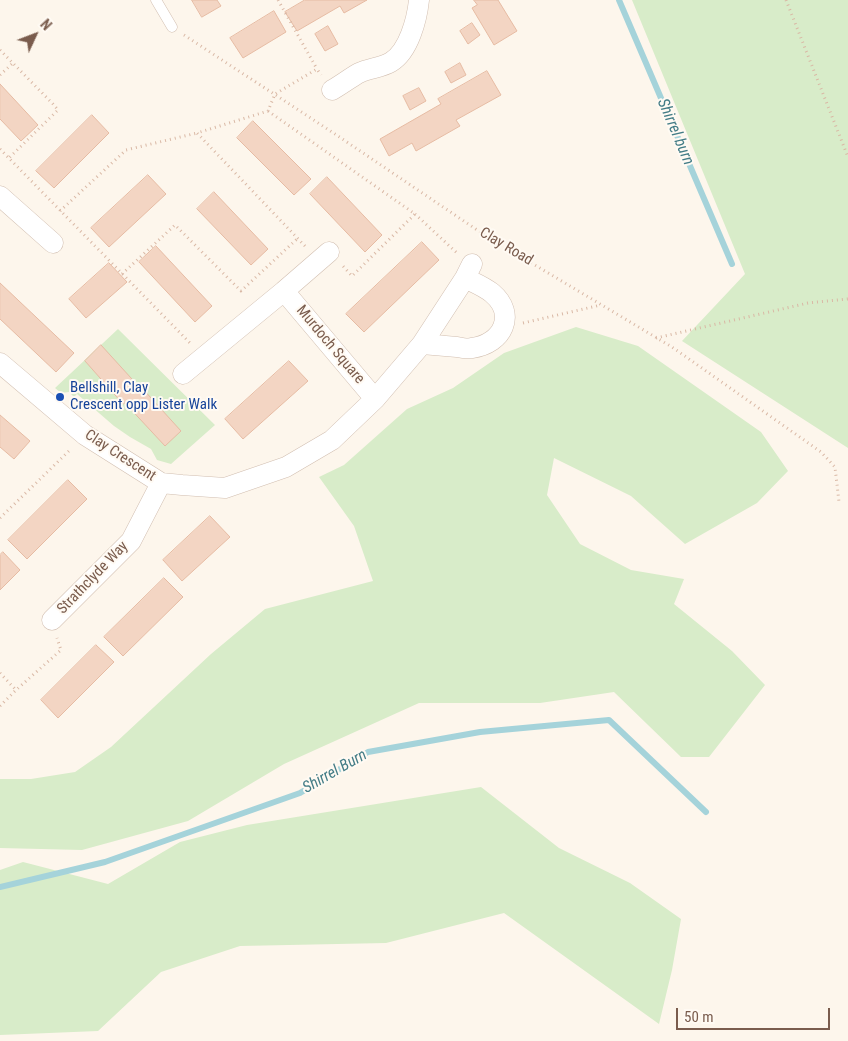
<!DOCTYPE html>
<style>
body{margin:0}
#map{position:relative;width:848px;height:1041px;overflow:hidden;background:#fdf6ec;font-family:"Roboto Condensed",sans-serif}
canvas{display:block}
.north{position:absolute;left:10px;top:10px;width:50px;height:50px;-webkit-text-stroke:4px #fffaf3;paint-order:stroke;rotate:47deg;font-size:14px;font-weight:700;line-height:20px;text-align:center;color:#7a5c4d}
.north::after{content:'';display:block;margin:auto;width:18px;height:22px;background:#7a5c4d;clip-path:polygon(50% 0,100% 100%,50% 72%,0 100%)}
.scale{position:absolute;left:676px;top:1008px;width:154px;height:22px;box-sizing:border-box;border:2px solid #7a5c4d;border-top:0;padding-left:6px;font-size:15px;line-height:18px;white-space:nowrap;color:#7a5c4d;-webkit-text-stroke:4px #fffaf3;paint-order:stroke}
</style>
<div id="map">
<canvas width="848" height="1041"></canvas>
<div class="north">N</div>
<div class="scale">50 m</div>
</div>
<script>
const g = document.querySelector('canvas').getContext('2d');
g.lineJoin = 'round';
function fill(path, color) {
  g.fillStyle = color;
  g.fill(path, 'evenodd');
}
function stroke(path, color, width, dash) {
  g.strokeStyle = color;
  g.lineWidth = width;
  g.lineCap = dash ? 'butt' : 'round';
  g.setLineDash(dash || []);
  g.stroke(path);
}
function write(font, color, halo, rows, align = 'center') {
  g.font = font + ' "Roboto Condensed",sans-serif';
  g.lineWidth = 4;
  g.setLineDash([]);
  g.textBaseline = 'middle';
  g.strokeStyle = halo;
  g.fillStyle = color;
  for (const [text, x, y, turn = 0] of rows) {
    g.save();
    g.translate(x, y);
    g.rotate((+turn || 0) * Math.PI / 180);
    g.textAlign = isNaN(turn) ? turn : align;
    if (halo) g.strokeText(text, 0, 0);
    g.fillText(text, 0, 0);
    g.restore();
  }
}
fill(new Path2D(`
 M632,0H848V448L682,341L745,274Z
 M576,327L638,346L761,432L788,471L757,503L685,544L631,496L554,458L547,495L580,544L631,570L684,579L674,604L732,651L765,685L709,757H681L614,692L540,703H419L284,764L188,821L82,850L0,848V779H31L75,772L111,747L211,654L265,609L373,581L354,526L319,477L344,465L407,409L453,388L504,353Z
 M118,329L215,425L171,464L157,460L151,449L130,437L114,426L77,394L74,397L69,392L61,393L55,388Z
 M481,787L559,848L630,883L681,919L672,970L659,1024L504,913L386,943L240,946L161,972L98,1031L0,1035V870L23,862L108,884L180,842L247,825Z`), '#d8ecc9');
stroke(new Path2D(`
 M619,0L732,264
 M0,887L105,862L300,793L368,752L480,732L609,720L706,812`), '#a5d3da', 6);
const building = new Path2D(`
 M192,0H217L221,6L202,17Z
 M305,0H367L344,13L340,6L297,31L285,12Z
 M474,0H498L517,31L494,45L472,8L477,5Z
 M274,11L286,32L243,58L230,38Z
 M472,23L480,35L468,44L460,31Z
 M328,26L338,44L325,51L315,34Z
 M460,63L466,75L451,83L445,72Z
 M487,71L501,95L456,120L460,126L416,151L412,143L389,156L380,139L441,104L438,99Z
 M0,84L38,125L21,141L0,119Z
 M419,88L426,101L410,110L403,96Z
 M92,115L109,133L54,188L36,171Z
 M253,121L311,179L294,195L237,138Z
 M148,175L166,194L109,247L91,228Z
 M327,177L382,235L365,252L310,194Z
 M214,192L268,249L251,265L197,209Z
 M422,242L439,260L364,332L346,314Z
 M156,246L212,306L195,322L139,262Z
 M109,263L127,282L86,318L69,299Z
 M0,283L74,353L56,372L0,319Z
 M101,345L141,389L142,388L181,431L165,446L125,403L123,404L85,361Z
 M289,361L308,381L243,439L225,419Z
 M0,415L30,441L14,459L0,447Z
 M68,480L87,499L27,559L8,540Z
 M210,516L230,537L182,581L163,560Z
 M3,552L20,570L0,590V555Z
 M164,578L183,597L123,656L104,637Z
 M96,645L114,662L58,718L41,700Z`);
fill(building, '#f3d5c3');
stroke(building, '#e6bba3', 1);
const lane = new Path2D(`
 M156,0L172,27`);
const street = new Path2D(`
 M332,90C341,85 350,78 359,73C369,68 381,68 391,62C409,51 417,19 419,0
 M0,196L53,243
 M284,291L329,252
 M422,344C434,345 445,346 457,347C462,348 468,349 472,348C503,344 517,314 492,293C485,287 473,282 465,278
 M0,363L85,435L161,483L182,485L225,488L286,467L332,440L375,399L422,344L465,278L472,264
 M183,374L284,291L375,399
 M52,620L131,541L161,483`);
stroke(lane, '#d1beb0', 11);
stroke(street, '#d1beb0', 21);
stroke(new Path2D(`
 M278,0L317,69
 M786,0L848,157
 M184,35L335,134L483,234L672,347L821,452L835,467L839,502
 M0,50L53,104L58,110L9,158
 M0,75L13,63
 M268,111L415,214L352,276L342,265
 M0,149L191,344
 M60,211L126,150L197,133
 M415,214L457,253
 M305,246L197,133L268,111L275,94L317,69L321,75
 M122,274L175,225L241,291L297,239
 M523,323L601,305
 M656,338L808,303L848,299
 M0,518L71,449
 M0,673L16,690
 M0,706L16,690L61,650L57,638`), '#d9b8a5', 3, [1, 4]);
stroke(lane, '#fff', 10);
stroke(street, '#fff', 20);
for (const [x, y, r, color] of [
 [60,397,5,"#1a4fb4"]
]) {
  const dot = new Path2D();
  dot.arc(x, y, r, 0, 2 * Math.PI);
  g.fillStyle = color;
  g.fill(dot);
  stroke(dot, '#fffaf3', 2);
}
write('15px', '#7a5c4d', '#fffaf3', [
 ["Clay Road",506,247,31],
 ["Murdoch Square",330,345,50],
 ["Clay Crescent",120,456,33],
 ["Strathclyde Way",93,578,-46]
]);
write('15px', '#164399', '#fffaf3', [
 ["Bellshill, Clay",70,388],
 ["Crescent opp Lister Walk",70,405]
], 'left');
write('italic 16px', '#437c86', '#fffaf3', [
 ["Shirrel burn",675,132,67],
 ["Shirrel Burn",335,772,-30]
]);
</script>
